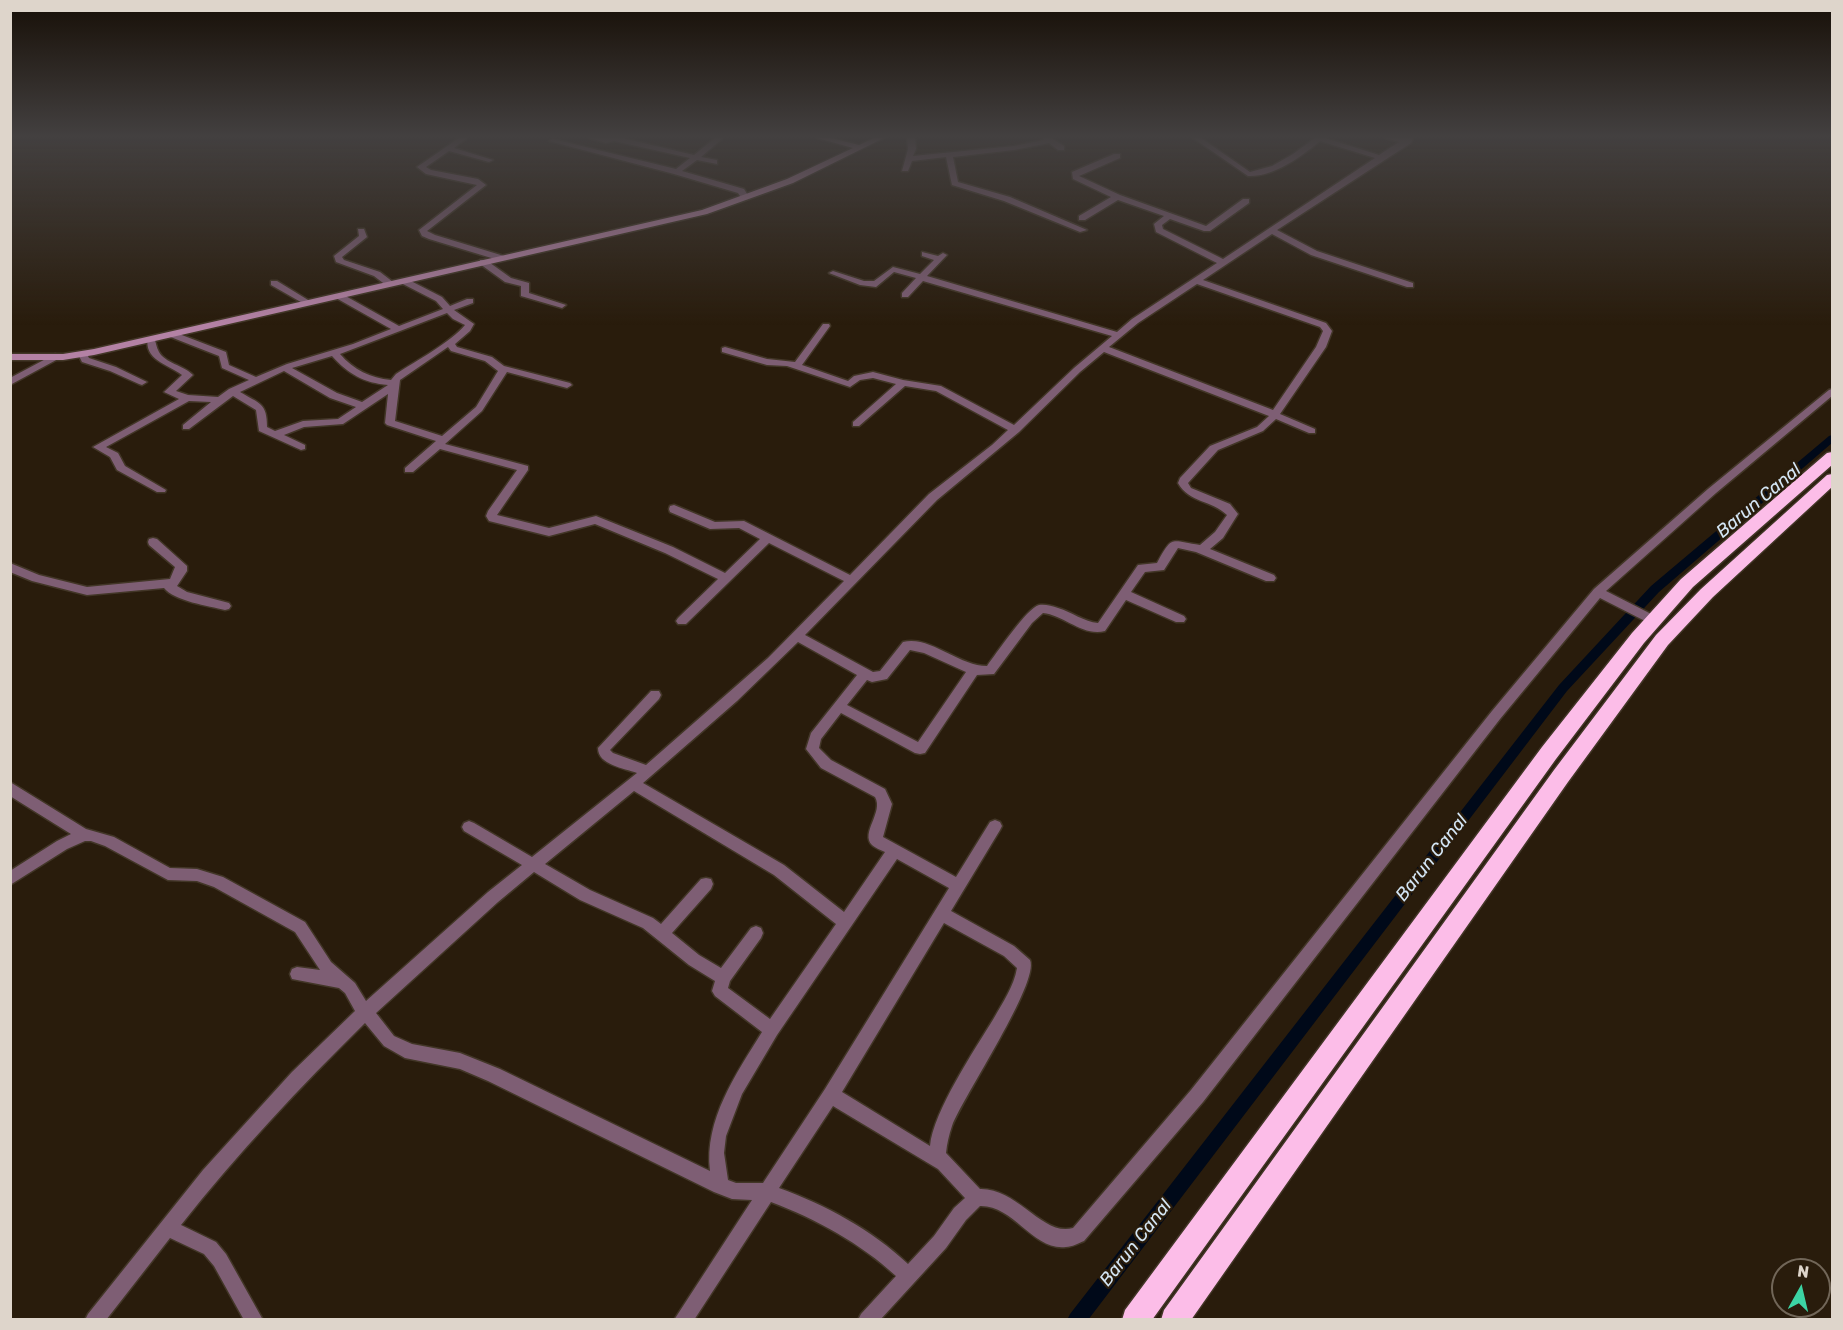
<!DOCTYPE html>
<style>
body{margin:0}
#map{position:relative;width:1843px;height:1330px;overflow:hidden;background:#291c0c;font-family:Rubik,sans-serif}
canvas{display:block}
.frame{position:absolute;inset:0;border:12px solid #ded5cb;pointer-events:none}
.north{position:absolute;left:1771px;top:1258px;width:60px;height:60px;box-sizing:border-box;background:#291c0c;border:2px solid #716658;border-radius:50%;rotate:8deg;font-size:16px;font-weight:700;line-height:24px;text-align:center;color:#ded5cb}
.north::after{content:'';display:block;margin:auto;width:21px;height:27px;background:#3cd4a4;clip-path:polygon(50% 0,100% 100%,50% 72%,0 100%)}
</style>
<div id="map">
<canvas width="1843" height="1330"></canvas>
<div class="frame"></div>
<div class="north">N</div>
</div>
<script>
const g = document.querySelector('canvas').getContext('2d');
g.lineJoin = 'round';
function fill(path, color) {
  g.fillStyle = color;
  g.fill(path, 'evenodd');
}
function stroke(path, color, width, dash) {
  g.strokeStyle = color;
  g.lineWidth = width;
  g.lineCap = dash ? 'butt' : 'round';
  g.setLineDash(dash || []);
  g.stroke(path);
}
function write(font, color, halo, rows, align = 'center') {
  g.font = font + ' Rubik,sans-serif';
  g.lineWidth = 4.5;
  g.setLineDash([]);
  g.textBaseline = 'middle';
  g.strokeStyle = halo;
  g.fillStyle = color;
  for (const [text, x, y, turn = 0] of rows) {
    g.save();
    g.translate(x, y);
    g.rotate((+turn || 0) * Math.PI / 180);
    g.textAlign = isNaN(turn) ? turn : align;
    if (halo) g.strokeText(text, 0, 0);
    g.fillText(text, 0, 0);
    g.restore();
  }
}
fill(new Path2D(`
 M1832,435V443L1659,592L1567,691L1088,1320H1067L1070,1314L1559,685L1651,586L1829,436Z`), '#000919');
const street = new Path2D(`
 M459,138H467L454,148L493,160L489,162L449,151L426,167L431,170L478,179L486,185L427,231L435,235L504,256V260H498L429,239L422,236L419,230L477,185L426,174L417,167Z
 M589,138H622L694,155L715,138H723L701,157L717,160V164L697,160L682,171L744,189L749,197L742,199L738,193L674,174L549,141L553,139L676,169L690,158L614,141L606,143Z
 M907,138H915L916,149L913,156L1014,146L1044,140L1043,138H1051L1064,146V150H1058L1049,143L1014,150L953,157L958,182L1010,197L1087,230L1080,232L1004,201L952,185L946,157L912,161L908,171H902L908,149Z
 M1193,138H1201L1250,172L1272,166L1293,154L1315,138H1325L1379,155L1399,142L1385,138H1413L1411,143L1277,230L1317,251L1413,283V287H1407L1311,255L1272,234L1203,280L1326,323L1332,331L1326,347L1280,414L1315,429V433H1309L1276,419L1263,431L1218,450L1188,483L1191,488L1230,504L1238,514L1223,538L1210,549L1274,575L1276,578L1274,581H1266L1196,552L1178,548L1164,570L1145,572L1131,592L1184,616L1186,619L1184,622H1176L1126,600L1105,631C1083,637 1064,615 1043,613L1032,623L994,674L977,675L925,753L920,754L915,753L841,713L821,739L819,748L831,760L885,789L892,804L883,837L956,877L990,822L995,820L1000,822L1002,826L1000,830L951,911L1014,946L1030,960C1040,982 964,1095 952,1126C949,1135 947,1143 946,1153L980,1189C1018,1188 1043,1237 1073,1228L1191,1090L1492,711L1594,589L1708,489L1829,390L1832,389V396L1716,493L1606,591L1657,617L1659,620L1657,623H1649L1600,598L1500,719L1203,1102L1084,1241C1079,1243 1072,1247 1066,1247C1033,1251 1014,1205 980,1206L966,1220L946,1248L880,1320H858L861,1314L896,1276C860,1243 816,1219 771,1202L694,1320H674L752,1200L732,1199L714,1192L488,1081L460,1069L405,1058L384,1046L365,1023C300,1087 237,1154 181,1225L216,1242L226,1254L263,1320H244L214,1266L204,1254L170,1238L106,1320H85L88,1314L203,1170L292,1072L355,1011L345,993L339,988L292,979L290,974L292,969L297,967L320,970L295,932L214,887L197,881L168,880L105,846L91,841H85L67,849L10,885V871L57,841L71,834L10,796V782L86,829L114,837L170,868L197,869L223,877L305,922L331,962L355,983L366,1001L488,892L522,865L464,831L462,827L464,823L469,821L474,823L532,857L637,773C624,768 598,765 598,748L651,691H659L661,695L659,699L610,750L613,753L646,765L768,658L844,581L769,543L686,624H678L676,621L678,618L718,579L665,553L595,524L549,536L489,521L486,516L488,511L517,470L440,449L413,472H405V468L436,441L387,425L385,423L388,394L343,424L304,427L284,435L305,445V449L301,450L259,431L256,410L233,396L189,429H183V425L211,402L189,401L106,447L118,453L125,466L166,490L165,492H157L117,470L110,457L93,447L179,399L164,392L182,375C168,364 143,360 148,337H154C156,342 156,347 159,352C165,363 183,365 193,375L176,391L188,395L218,397L229,389L249,380L222,368L219,356L168,336V332H174L226,352L229,365L256,377L287,364L353,344L391,329L336,298V294H342L399,326L443,309L436,301L401,283V279H407L442,297L450,306L467,299H473V303L454,310L474,324L470,331L455,344L457,347L492,357L504,366L570,383L572,385L567,388L507,372L482,411L445,444L528,466V470L497,515L549,528L596,516L673,547L725,573L760,539L739,528L710,529L670,512L669,509L670,506L674,505L715,522L744,521L850,575L929,494L992,445L1008,430L936,391L905,386L859,426H853V422L896,384L873,378L860,380L850,387L787,366L767,365L722,352V348L725,347L767,359L795,362L823,324H829L830,326L802,365L848,381L854,376L873,372L903,380L941,386L1014,425L1074,368L1112,336L923,281L908,297H902V293L916,278L894,272L876,287L860,285L829,273L833,271L864,281H874L893,267L920,274L934,260L922,256V252L938,256L943,253L947,255L927,276L1117,332L1132,319L1217,263L1156,232L1154,224L1164,216L1118,200L1085,220H1079V216L1111,197L1073,179L1072,172L1114,154H1120V158L1079,176L1120,195L1206,226L1243,199H1249V203L1210,231H1204L1170,219L1162,225L1163,229L1223,259L1375,158L1320,141C1301,157 1274,177 1248,176ZM1197,284L1320,327L1323,331L1316,347L1273,410L1109,347L1138,323ZM447,313L453,319L465,325C451,342 416,361 396,374L391,380C370,378 354,370 340,354ZM448,347L451,351L485,361L498,371L476,407L442,436L395,421L400,380ZM1104,352L1269,416L1257,427L1210,446L1180,478L1178,483C1189,503 1212,500 1227,515L1215,532L1200,545C1170,541 1173,534 1157,563L1138,565L1098,623C1084,622 1072,612 1058,608C1052,606 1045,604 1039,605C1027,608 996,654 987,666C958,666 930,635 903,642L880,671L873,672L805,635L937,500L1019,432L1080,372ZM332,356C348,374 364,383 388,385L362,402L337,393L292,368ZM284,371L330,398L356,407L338,419L303,421L275,431L267,427C267,403 260,404 240,392ZM798,642L857,675L811,733L806,749L821,768L875,797C884,812 860,833 872,845C875,848 881,850 885,852L844,912L784,865L643,783L737,701ZM910,650L924,653L966,672L918,742L847,705L867,680L872,682L887,679ZM634,791L774,875L836,924L770,1019L728,988L730,981L761,938L763,933L761,928L756,926L751,928L721,968L699,955L672,933L711,889L713,884L711,879L706,878L701,879L661,924L653,918L590,890L545,864ZM897,859L949,888L825,1089L763,1183H736L728,1180L724,1153L726,1136L742,1094L777,1035ZM534,872L580,900L643,928L689,965L715,981L712,991L715,996L762,1032C736,1074 704,1120 710,1171L500,1069L460,1053L412,1044L394,1036L376,1013L498,902ZM944,923L1004,956L1017,968C1014,986 1003,1002 994,1018C975,1049 933,1112 930,1146L842,1092ZM833,1106L938,1169L965,1198L954,1208L934,1236L908,1264C872,1230 826,1205 779,1188Z
 M358,229H364L367,237L342,257L344,260L380,272L393,282V286H387L374,276L336,262L334,256L359,236Z
 M480,260H486L511,278L529,283V293L566,305L562,308L521,296V286L505,282L480,264Z
 M271,281H277L313,303L306,305L271,285Z
 M83,351L86,352L89,358L116,367L147,382L142,385L139,384L110,371L82,362L78,354Z
 M55,354L58,355V359L10,385V378Z
 M153,538L157,539L187,566V571L177,586L187,592L229,603L231,606L229,609L225,610C209,606 174,601 164,588L87,595L32,581L10,572V563L39,575L87,587L170,579L175,567L149,545L148,542L149,539Z`);
const secondary = new Path2D(`
 M817,138H831L859,145L874,138H884L793,183L707,214L94,355L63,360H10V354H63L94,349L702,210L787,179L853,148Z`);
const highway = new Path2D(`
 M1832,452V465L1693,587L1644,643L1556,759L1152,1320H1122L1125,1310L1542,747L1632,633L1681,579L1827,453Z
 M1832,474V487L1713,597L1668,645L1568,782L1191,1320H1161L1164,1310L1554,770L1656,635L1701,589L1827,475Z`);
stroke(street, '#423627', 3);
stroke(secondary, '#423627', 3);
stroke(highway, '#423627', 3);
fill(street, '#7e5e74');
fill(secondary, '#b482a5');
fill(highway, '#fcbde8');
const sky = g.createLinearGradient(0, 0, 0, 325);
sky.addColorStop(0, '#170f07');
sky.addColorStop(0.42, '#434040');
sky.addColorStop(1, '#43404000');
g.fillStyle = sky;
g.fillRect(0, 0, 1843, 325);
write('italic 18px', '#d4e6f5', '#291c0c', [
 ["Barun Canal",1759,501,-40],
 ["Barun Canal",1432,858,-52],
 ["Barun Canal",1136,1243,-52]
]);
</script>
